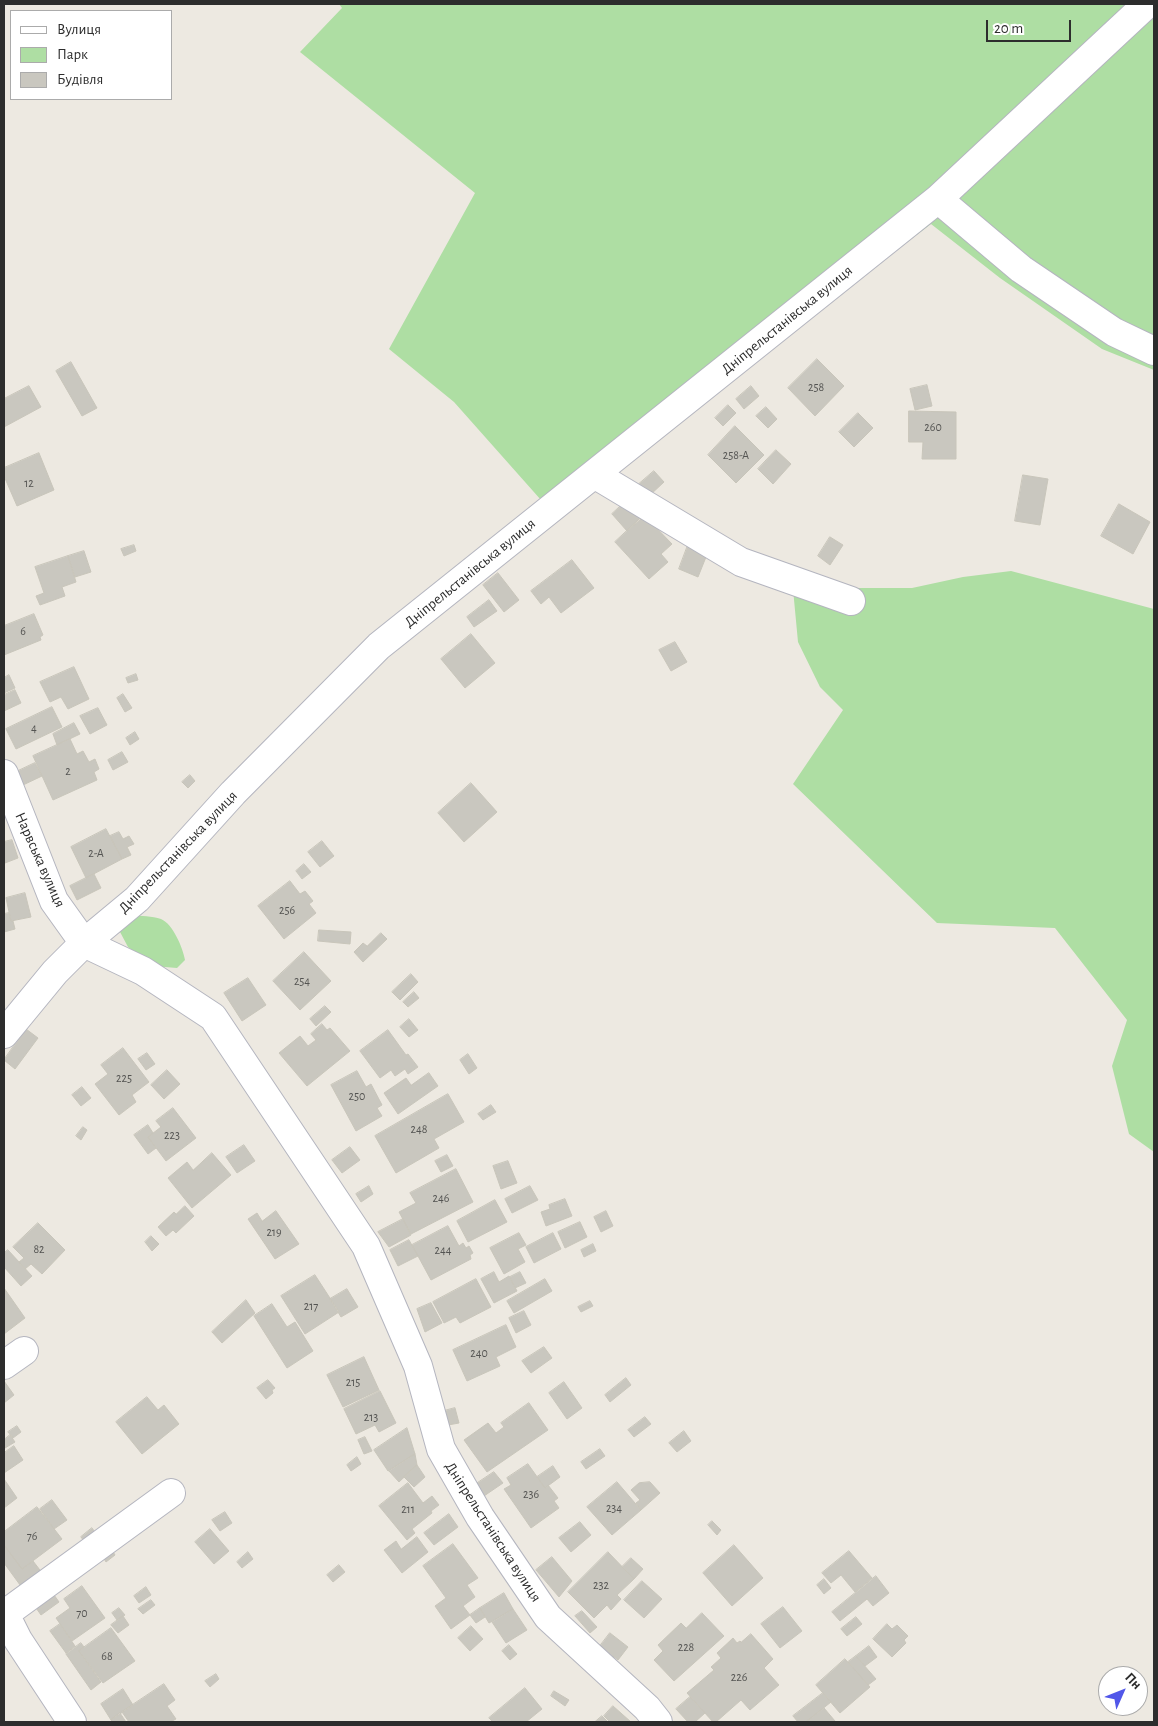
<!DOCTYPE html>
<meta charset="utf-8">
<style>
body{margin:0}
#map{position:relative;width:1158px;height:1726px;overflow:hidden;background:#ede9e1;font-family:"Alegreya Sans",sans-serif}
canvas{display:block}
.frame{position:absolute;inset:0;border:5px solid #2d2d2d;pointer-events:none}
.legend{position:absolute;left:10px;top:10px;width:162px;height:90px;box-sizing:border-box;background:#fff;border:1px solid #ababab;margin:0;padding:6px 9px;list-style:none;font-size:15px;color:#2d2d2d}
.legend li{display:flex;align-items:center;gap:10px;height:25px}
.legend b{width:25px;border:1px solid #ababab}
.north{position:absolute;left:1098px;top:1666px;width:50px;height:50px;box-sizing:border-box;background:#fff;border:1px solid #ababab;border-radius:50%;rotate:46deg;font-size:14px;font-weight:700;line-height:20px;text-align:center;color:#2d2d2d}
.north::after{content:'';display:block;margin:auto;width:18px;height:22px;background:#5157e9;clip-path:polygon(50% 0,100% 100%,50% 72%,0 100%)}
.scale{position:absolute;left:986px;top:20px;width:85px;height:22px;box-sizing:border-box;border:2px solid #2d2d2d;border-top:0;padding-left:6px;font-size:15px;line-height:18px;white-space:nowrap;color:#2d2d2d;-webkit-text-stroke:4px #fff;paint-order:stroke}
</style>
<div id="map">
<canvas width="1158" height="1726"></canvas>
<div class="frame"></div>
<ul class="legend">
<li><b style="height:6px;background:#fff"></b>Вулиця</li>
<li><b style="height:14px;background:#aedea3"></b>Парк</li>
<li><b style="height:14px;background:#c9c7bf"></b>Будівля</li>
</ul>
<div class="north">Пн</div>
<div class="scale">20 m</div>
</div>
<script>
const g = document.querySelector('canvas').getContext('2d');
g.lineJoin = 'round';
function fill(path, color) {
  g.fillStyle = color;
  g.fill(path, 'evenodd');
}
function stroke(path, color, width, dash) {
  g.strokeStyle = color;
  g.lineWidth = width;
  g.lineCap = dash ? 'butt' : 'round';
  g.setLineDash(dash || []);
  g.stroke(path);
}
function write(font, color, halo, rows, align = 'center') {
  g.font = font + ' "Alegreya Sans",sans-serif';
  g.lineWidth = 4.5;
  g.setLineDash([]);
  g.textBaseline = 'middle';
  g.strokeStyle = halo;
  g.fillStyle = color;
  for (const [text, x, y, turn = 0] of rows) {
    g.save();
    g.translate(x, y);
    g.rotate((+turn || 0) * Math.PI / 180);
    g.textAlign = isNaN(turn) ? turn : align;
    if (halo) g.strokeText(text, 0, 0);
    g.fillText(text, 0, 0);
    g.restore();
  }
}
fill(new Path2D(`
 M339,4H1154V370L1102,349L1000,278L931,224L819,309L541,500L454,402L389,349L475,193L300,52L342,8Z
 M1011,571L1154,609V1152L1129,1134L1112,1066L1127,1020L1055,928L937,923L793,784L843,710L820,687L798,642L793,589L826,588H912L963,577Z
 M132,915C141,916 152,916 161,919C173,924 183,948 185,960L177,968L153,966L128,947L119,930Z`), '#aedea3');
const building = new Path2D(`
 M817,359L844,386L815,416L788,388Z
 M71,362L97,408L82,416L56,371Z
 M927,385L932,406L915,410L910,389Z
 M29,386L41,407L4,427V399Z
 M751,386L759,396L744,409L736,399Z
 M728,405L736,413L723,426L715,418Z
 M766,407L777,419L768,428L756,416Z
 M909,411L956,412V459H922L923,442H909Z
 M858,413L873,428L854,447L839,432Z
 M735,426L764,455L736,483L708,455Z
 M776,450L791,464L773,484L758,469Z
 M39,453L54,490L17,506L4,476V468Z
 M654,471L664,482L649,496L639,484Z
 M1023,475L1048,479L1040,525L1015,521Z
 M625,502L641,519L627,531L612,514Z
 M1119,504L1150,522L1133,554L1101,536Z
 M644,515L672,544L661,554L668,562L649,579L615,542Z
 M830,537L843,545L830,565L818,556Z
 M134,545L136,551L124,556L121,549Z
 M688,545L708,552L698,577L679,569Z
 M84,551L91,572L75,577L68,556Z
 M68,556L76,582L62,587L65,596L40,605L36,596L44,593L35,567Z
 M572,560L594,588L561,613L549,597L541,604L531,591Z
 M498,573L519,600L504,612L483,585Z
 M489,600L497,611L474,627L467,617Z
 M34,614L43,635L40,637L41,640L4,655V626Z
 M471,634L495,663L465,688L441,659Z
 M675,642L687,662L671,671L659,650Z
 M74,667L89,699L68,709L61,697L50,702L40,682Z
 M136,674L138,680L128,683L126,678Z
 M9,675L15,688L4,693V678Z
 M15,690L21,703L4,711V695Z
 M123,694L132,708L125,712L117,698Z
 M52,707L62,727L16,749L6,729Z
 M98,708L107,725L90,734L80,716Z
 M74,723L80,734L57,745L53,734Z
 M135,732L139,739L130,745L126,738Z
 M70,739L77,754L83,751L89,762L95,759L99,769L94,772L97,780L53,800L33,756Z
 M122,752L128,762L113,770L108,760Z
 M35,763L42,776L23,785L16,772Z
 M190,775L195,781L188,788L182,782Z
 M471,783L497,812L464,842L438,813Z
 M106,829L122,859L86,878L71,847Z
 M119,832L123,839L129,836L134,844L127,847L131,855L122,859L110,836Z
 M12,840L18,858L5,863L4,842Z
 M322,841L334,856L320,867L308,852Z
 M304,864L311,872L302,879L296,871Z
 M94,874L101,888L77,900L70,886Z
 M290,881L300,894L305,891L313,901L309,904L316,913L284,939L258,906Z
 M25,893L31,917L11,921L6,898Z
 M9,913L11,921H13L15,929L4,932V914Z
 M319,930L351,932L350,944L318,941Z
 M381,933L387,939L363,962L354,952L363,943L367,946Z
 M304,952L331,981L300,1010L273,981Z
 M411,974L418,982L400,1000L392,992Z
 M248,978L266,1005L242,1021L224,993Z
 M414,992L419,998L408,1007L403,1002Z
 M325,1006L331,1012L316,1026L310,1019Z
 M409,1019L418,1030L409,1037L400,1027Z
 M322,1024L327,1030L330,1028L350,1051L307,1086L279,1053L300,1036L308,1046L316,1040L311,1034Z
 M26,1029L38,1038L15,1069L4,1060Z
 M388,1030L406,1055L408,1054L418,1067L408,1074L405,1069L395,1076L391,1070L380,1078L360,1051Z
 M123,1048L149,1082L132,1095L136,1102L119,1115L95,1084L108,1074L101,1065Z
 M147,1053L155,1064L146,1070L138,1059Z
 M468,1054L477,1068L469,1074L460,1060Z
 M167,1070L180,1084L164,1099L151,1085Z
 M357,1071L366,1087L371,1084L382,1105L377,1108L382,1116L356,1131L331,1085Z
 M429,1073L438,1086L398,1114L384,1093L406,1078L411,1085Z
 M82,1087L91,1098L81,1106L72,1095Z
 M448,1094L464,1122L434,1139L439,1148L396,1173L375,1136Z
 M491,1105L496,1112L483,1120L478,1114Z
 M173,1108L196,1138L166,1161L148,1137L161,1127L156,1121Z
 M148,1125L153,1133L148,1137L156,1148L148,1154L134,1135Z
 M83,1127L87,1130L81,1140L76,1136Z
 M244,1145L255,1161L237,1173L226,1157Z
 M350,1147L360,1160L342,1173L332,1160Z
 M212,1153L231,1175L192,1208L168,1178L187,1162L193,1170Z
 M447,1155L453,1166L441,1172L435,1161Z
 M508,1161L517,1183L501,1189L493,1166Z
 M456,1169L473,1202L411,1234L399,1212L416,1203L410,1193Z
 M369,1186L373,1194L361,1202L356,1194Z
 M530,1186L538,1200L512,1213L505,1199Z
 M565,1199L572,1216L546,1226L541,1212L550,1209L549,1205Z
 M495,1200L507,1222L468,1242L457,1221Z
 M185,1206L194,1216L176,1233L173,1230L166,1236L158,1227L174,1212L176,1214Z
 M276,1211L299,1244L275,1259L248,1219L257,1213L262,1221Z
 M606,1211L613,1226L601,1232L594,1217Z
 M403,1219L411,1235L389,1247L378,1232Z
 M580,1222L587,1237L565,1248L558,1232Z
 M38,1223L65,1250L42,1274L31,1264L25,1269L19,1262L24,1258L13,1247Z
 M448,1226L459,1246L463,1243L466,1248L469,1246L473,1253L470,1255L471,1259L431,1280L412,1245Z
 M519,1233L526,1245L518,1249L525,1262L504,1274L490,1248Z
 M553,1233L561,1249L534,1263L526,1247Z
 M151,1236L159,1244L152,1251L145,1242Z
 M409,1240L418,1256L398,1266L390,1250Z
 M593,1244L596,1251L584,1257L581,1250Z
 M8,1250L32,1276L21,1286L4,1267V1253Z
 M494,1272L499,1282L509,1276L517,1291L494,1303L481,1279Z
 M520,1272L526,1283L515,1288L510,1277Z
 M315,1275L339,1312L305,1334L281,1296Z
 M476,1279L491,1307L460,1323L456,1317L444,1323L433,1302Z
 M545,1279L552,1291L514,1313L507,1301Z
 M4,1288L25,1318L4,1334Z
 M347,1289L358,1307L341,1317L330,1299Z
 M246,1300L255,1313L222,1343L212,1332Z
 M590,1301L593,1306L581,1312L578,1307Z
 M431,1303L442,1323L425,1332L417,1309Z
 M272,1304L287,1327L295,1322L313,1351L287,1368L254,1316Z
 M524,1311L531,1325L516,1333L509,1318Z
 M506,1325L516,1347L496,1357L500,1366L467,1381L453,1350Z
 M544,1347L552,1358L531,1373L522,1361Z
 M364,1357L379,1390L343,1407L327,1375Z
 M626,1378L631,1385L610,1402L605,1395Z
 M268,1380L275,1388L272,1390L273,1393L266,1399L257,1388Z
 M4,1381L14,1395L4,1403Z
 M564,1382L582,1408L567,1419L549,1393Z
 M380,1391L396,1423L379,1432L375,1425L356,1434L344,1409Z
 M147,1397L158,1410L164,1405L179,1424L142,1454L116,1422Z
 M529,1403L548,1430L487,1472L464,1440L488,1423L496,1433L504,1427L501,1423Z
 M455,1408L459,1423L448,1425L444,1411Z
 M645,1417L651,1424L634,1437L628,1430Z
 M17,1426L21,1432L13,1438L8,1432Z
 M407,1428L415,1454L388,1471L374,1450Z
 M684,1431L691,1441L677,1452L669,1443Z
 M10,1435L15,1442L5,1448L4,1440Z
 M365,1437L372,1451L364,1454L358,1440Z
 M14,1446L23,1460L4,1473V1453Z
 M600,1449L605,1456L586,1469L581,1462Z
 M415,1454L417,1465L399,1482L389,1471Z
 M357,1457L361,1464L351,1471L347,1465Z
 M528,1464L545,1488L548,1485L558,1498L554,1501L559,1508L531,1528L504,1489L511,1485L507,1478Z
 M417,1465L425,1477L414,1487L404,1477Z
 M553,1466L560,1477L545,1488L537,1477Z
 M494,1472L503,1483L484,1496L476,1484Z
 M4,1479L17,1498L4,1508Z
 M617,1482L641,1510L612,1535L587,1507Z
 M650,1482L660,1493L641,1510L636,1503L640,1500L631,1490L639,1483Z
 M408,1483L423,1503L432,1496L439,1505L431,1511L432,1513L412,1529L415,1533L407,1540L379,1506Z
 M52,1500L67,1520L54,1529L40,1509Z
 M37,1507L62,1539L22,1569L4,1545V1532Z
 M225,1512L232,1523L220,1531L212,1520Z
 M449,1514L458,1527L434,1545L424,1533Z
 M712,1521L721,1530L717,1535L708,1525Z
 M580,1522L591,1535L571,1552L559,1538Z
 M92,1528L97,1535L86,1544L81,1537Z
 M210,1529L229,1551L214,1564L195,1542Z
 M417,1537L428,1552L402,1573L384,1550L396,1541L401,1549Z
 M453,1544L478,1578L467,1585L475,1597L463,1606L470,1615L451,1629L435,1606L446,1598L423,1566Z
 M4,1545L22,1569L33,1561L43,1574L23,1589L4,1563Z
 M734,1545L763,1578L732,1606L703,1573Z
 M112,1550L115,1555L106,1562L103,1557Z
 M849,1551L872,1578L855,1592L841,1575L831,1583L822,1573Z
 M248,1552L253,1559L242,1568L237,1562Z
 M608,1552L634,1579L617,1595L621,1599L611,1610L607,1605L594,1618L568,1592Z
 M552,1557L572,1581L559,1597L536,1570Z
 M631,1558L643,1569L634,1579L622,1567Z
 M339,1565L345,1572L333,1582L327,1575Z
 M876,1576L889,1593L873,1606L867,1599L840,1621L832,1612Z
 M824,1579L831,1588L824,1594L817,1585Z
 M642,1581L662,1599L644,1618L624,1600Z
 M82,1586L105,1618L72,1641L56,1618L70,1608L64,1599Z
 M146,1587L151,1595L139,1603L134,1596Z
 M52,1592L59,1602L41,1615L34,1605Z
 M504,1593L513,1609L489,1623L480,1608Z
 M151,1600L155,1605L143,1614L138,1609Z
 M783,1607L802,1631L780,1648L761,1624Z
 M119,1608L125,1615L117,1620L112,1613Z
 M480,1608L485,1617L476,1623L470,1615Z
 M513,1609L527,1630L506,1643L492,1622Z
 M582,1611L597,1627L590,1633L575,1616Z
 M702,1613L724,1636L674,1681L654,1660L663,1651L658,1645L681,1623L686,1628Z
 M123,1616L129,1625L118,1633L111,1625Z
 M856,1617L862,1624L847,1636L841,1629Z
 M60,1624L75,1646L66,1653L50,1631Z
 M887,1624L892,1629L897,1625L908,1636L904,1640L906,1643L892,1657L873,1639Z
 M471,1626L483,1639L470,1651L458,1638Z
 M111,1628L135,1661L103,1683L79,1651Z
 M610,1633L628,1647L618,1660L600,1646Z
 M751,1634L773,1659L764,1668L779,1685L750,1710L741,1700L716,1722H713L687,1693L714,1670L711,1667L721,1658L717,1653L733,1638L737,1643L740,1641L741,1642Z
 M81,1643L84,1647L79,1651L101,1682L91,1690L66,1654Z
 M509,1645L517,1654L510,1660L502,1651Z
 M869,1646L877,1657L865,1666L856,1656Z
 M856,1656L876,1679L868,1685L848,1662Z
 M845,1659L870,1687L840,1713L816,1685Z
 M216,1674L219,1679L210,1687L205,1681Z
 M164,1684L175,1700L167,1706L176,1719L170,1722H129L122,1712Z
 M525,1688L542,1709L526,1722H493L489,1718Z
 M123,1689L133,1705L111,1720L101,1704Z
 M554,1691L569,1700L565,1706L551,1696Z
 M823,1693L831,1702L806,1722H798L793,1716Z
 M690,1697L705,1713L695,1722H688L676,1709Z
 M613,1706L631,1722H610L604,1716Z
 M824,1708L835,1721L833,1722H806Z
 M120,1713L126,1722H113L111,1720Z
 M602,1716L608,1722H595Z`);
fill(building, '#c9c7bf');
stroke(building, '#c8c5ba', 1);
const minor = new Path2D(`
 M938,199L1021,269L1114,332L1154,351
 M594,474L741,562L851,601
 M4,774L54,901L84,943L143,971L213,1017L366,1246L418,1366L441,1449L480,1517L548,1617L647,1708L658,1722
 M4,1034L55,972L84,943L137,899L233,793L379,646L938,199L1147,4
 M4,1365L24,1351
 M4,1612L18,1640L72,1722
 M5,1614L171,1493`);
stroke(minor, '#b4b5bf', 30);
stroke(minor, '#fff', 28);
write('12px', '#545452', null, [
 ["258",816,387],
 ["260",933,427],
 ["258-А",736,455],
 ["12",29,483],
 ["6",23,631],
 ["4",34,728],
 ["2",68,771],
 ["2-А",96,853],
 ["256",287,910],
 ["254",302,981],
 ["225",124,1078],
 ["250",357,1096],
 ["248",419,1129],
 ["223",172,1135],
 ["246",441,1198],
 ["219",274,1232],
 ["82",39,1249],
 ["244",443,1250],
 ["217",311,1306],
 ["240",479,1353],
 ["215",353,1382],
 ["213",371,1417],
 ["236",531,1494],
 ["234",614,1508],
 ["211",408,1509],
 ["76",32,1536],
 ["232",601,1585],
 ["70",82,1613],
 ["228",686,1647],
 ["68",107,1656],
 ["226",739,1677]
]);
write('15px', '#2d2d2d', '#fff', [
 ["Дніпрельстанівська вулиця",787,320,-39],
 ["Дніпрельстанівська вулиця",470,573,-39],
 ["Дніпрельстанівська вулиця",178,852,-46],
 ["Нарвська вулиця",40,860,66],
 ["Дніпрельстанівська вулиця",493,1532,57]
]);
</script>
